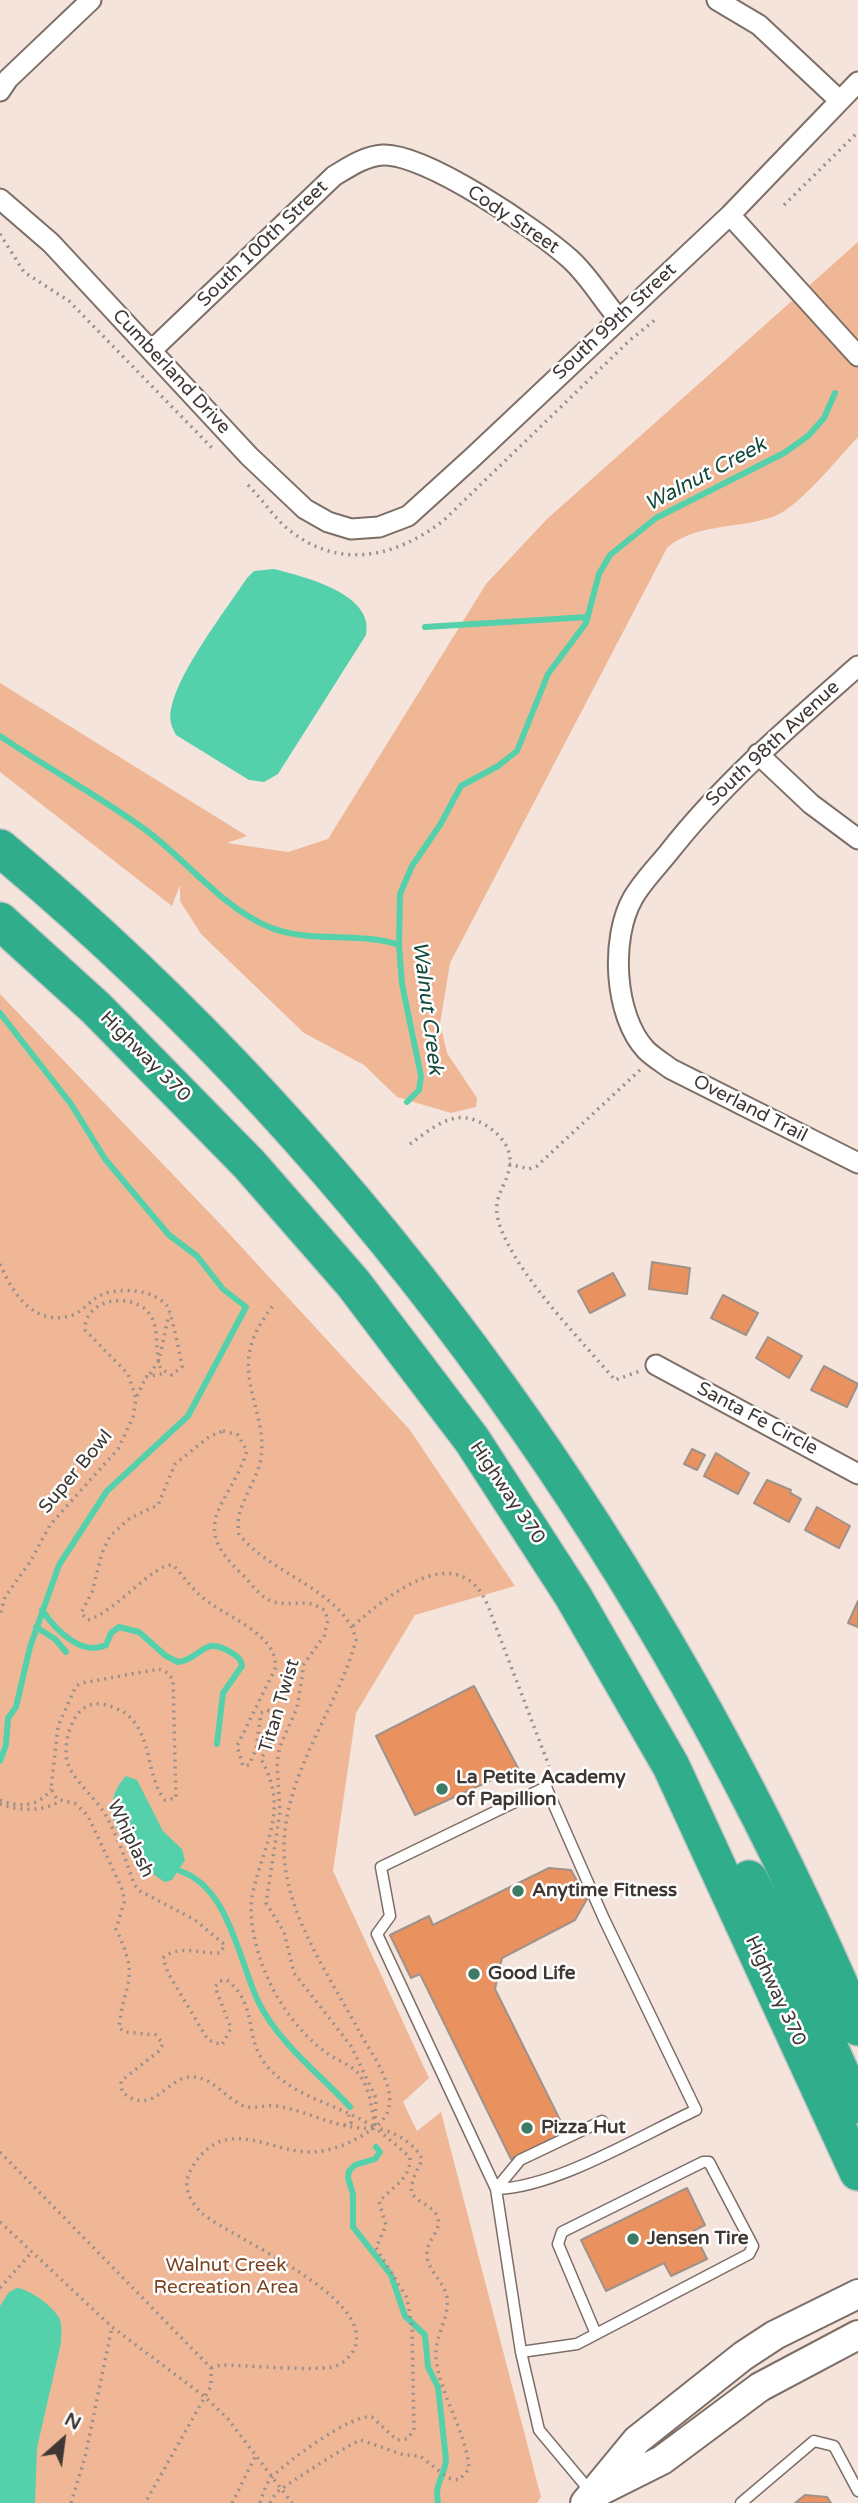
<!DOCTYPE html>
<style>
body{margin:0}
#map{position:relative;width:858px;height:2503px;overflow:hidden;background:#f4e4db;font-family:"Varela Round",sans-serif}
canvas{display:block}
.north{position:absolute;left:28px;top:2405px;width:70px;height:70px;-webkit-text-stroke:5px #fff;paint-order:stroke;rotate:28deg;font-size:19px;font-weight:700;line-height:28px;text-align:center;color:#3e3734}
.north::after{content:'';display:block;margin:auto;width:24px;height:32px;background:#3e3734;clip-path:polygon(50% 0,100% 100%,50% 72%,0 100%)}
</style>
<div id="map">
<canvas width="858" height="2503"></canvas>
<div class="north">N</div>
</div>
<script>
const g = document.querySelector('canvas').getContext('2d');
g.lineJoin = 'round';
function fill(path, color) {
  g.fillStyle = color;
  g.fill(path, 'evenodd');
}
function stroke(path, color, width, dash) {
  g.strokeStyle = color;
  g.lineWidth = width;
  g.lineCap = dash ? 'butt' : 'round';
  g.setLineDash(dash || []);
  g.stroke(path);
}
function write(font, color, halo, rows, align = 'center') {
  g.font = font + ' "Varela Round",sans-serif';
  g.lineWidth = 5;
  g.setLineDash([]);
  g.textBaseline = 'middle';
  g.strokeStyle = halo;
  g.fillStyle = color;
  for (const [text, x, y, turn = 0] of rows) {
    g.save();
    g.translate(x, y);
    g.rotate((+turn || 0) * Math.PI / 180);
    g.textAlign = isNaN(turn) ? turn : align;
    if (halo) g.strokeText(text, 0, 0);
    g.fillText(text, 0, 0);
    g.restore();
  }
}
fill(new Path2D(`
 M858,242V437C839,457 799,507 775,516C742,529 694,523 667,548L450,963L440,1024L447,1053L477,1098L476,1107L451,1113L397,1097L364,1065L304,1033L201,934L180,901V885L172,906L0,772V683L247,836L227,843L288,852L328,839L486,584L547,519Z
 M0,994L223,1227L410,1430L515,1586L415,1615L356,1713L333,1871L429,2078L403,2102L417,2131L441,2112L541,2497L537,2503H0Z`), '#f0b797');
fill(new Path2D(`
 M274,569C305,577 375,594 366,635L278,774L264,782L249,780L176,735C171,726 169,719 171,709C178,672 225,611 247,578L254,571Z
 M126,1776L137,1780L163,1831L182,1849L185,1860L172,1880L165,1882C131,1861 91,1812 126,1776Z
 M17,2288C29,2289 51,2305 58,2316C63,2323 61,2335 61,2343L37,2448L35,2503H0V2306L9,2292Z`), '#54d1ab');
stroke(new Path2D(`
 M425,627L588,617
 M0,736C47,768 97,795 143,828C185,858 221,907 269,927C311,944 357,931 399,945
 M0,1013L71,1104L105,1159L169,1235L197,1256L223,1289L246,1307L188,1416L107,1491L59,1565L30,1647L16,1707L8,1718L6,1745L0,1761
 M407,1102L419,1090L421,1076L402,984L399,945L400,894L412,866L440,825L461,786L498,766L517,751L548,674L586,623L599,574L610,555L656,518L784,453L808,436L824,418L835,393
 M42,1610C55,1629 81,1657 106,1645L111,1633L119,1627L139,1632L166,1656L178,1662C202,1659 203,1634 232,1653C238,1657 241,1659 242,1666L223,1693L217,1744
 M36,1627L55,1639L66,1652
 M180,1871C229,1887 239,1961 258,2001C279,2044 319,2073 350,2107
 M376,2147L380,2152L375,2159L355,2165L349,2171L348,2178L353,2194V2227L391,2275L405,2316L425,2335L428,2367L438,2387L446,2459C445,2477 434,2482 438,2503`), '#54d1ab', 6);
const building = new Path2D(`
 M652,1262L690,1268L687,1294L649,1289Z
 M613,1273L625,1295L590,1313L578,1291Z
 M723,1295L758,1313L746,1335L711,1318Z
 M768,1337L802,1356L789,1378L756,1358Z
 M824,1366L858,1384L847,1407L811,1390Z
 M692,1449L705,1455L697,1470L684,1464Z
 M716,1453L749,1473L738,1494L704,1476Z
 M767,1480L791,1490L790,1493L801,1499L789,1522L754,1503Z
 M817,1507L850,1526L839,1548L805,1530Z
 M858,1601V1627L848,1623Z
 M474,1686L518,1768L415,1815L376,1736Z
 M549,1868L571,1870L587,1899L575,1920L502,1958L495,1989L566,2132L511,2159L420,1974L411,1978L390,1935L429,1916L433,1925Z
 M687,2188L705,2225L693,2231L707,2259L671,2276L664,2263L606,2291L581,2240Z
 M805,2495L827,2497L831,2503H795Z`);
fill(building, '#e99260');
stroke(building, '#a19289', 2);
const lane = new Path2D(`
 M546,1787L381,1867L390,1916L377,1934L496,2189L521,2352L539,2430L590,2491
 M496,2189C555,2188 642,2135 696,2110L604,1919L546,1787L548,1778
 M496,2189L520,2160L602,2121
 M521,2352L577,2344L749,2254L753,2246L709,2162H703L562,2232L558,2244L596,2334
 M741,2503L814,2441L834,2446L858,2491`);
const street = new Path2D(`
 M717,0L759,25L839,100
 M0,91L8,79L91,0
 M0,199L51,243L249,456L305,509L328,522L351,529L379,527L408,516L472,458L730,215L858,82
 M730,215L858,356
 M152,350L334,176C349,167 365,156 383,155C425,153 538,230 570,259C588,275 602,299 618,318
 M858,666C791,725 724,782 669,852C657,867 642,882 633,898C610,938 614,1016 646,1050C653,1057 663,1063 671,1069L858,1163
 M758,754L811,804L858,839
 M656,1365L858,1474`);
const secondary = new Path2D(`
 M602,2490L662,2460L760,2387L858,2335
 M585,2503L637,2440L743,2356L775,2335L858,2294`);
const highway = new Path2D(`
 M0,848C377,1162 666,1577 858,2027
 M0,921L96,1008L249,1164L353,1283L472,1440L573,1596L671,1766L858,2172
 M749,1879L790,1959L855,2105`);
stroke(lane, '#7d6e66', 13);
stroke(street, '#7d6e66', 23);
stroke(secondary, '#7d6e66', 32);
stroke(highway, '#c9c7c6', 40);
stroke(new Path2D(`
 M784,205L858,132
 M0,234L24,272L69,301L214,450
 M248,485C264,501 275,520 293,533C343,570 397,556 443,521L629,341L656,319
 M410,1144C424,1134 439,1121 456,1118C478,1114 510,1137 510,1160C509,1191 485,1195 504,1236C526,1284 580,1339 615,1380L640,1371
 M509,1164L529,1169L537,1166L640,1070
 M0,1264C12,1292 33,1326 70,1316C83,1312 90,1300 101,1295C119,1287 154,1289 167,1306C171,1310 181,1359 182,1367L172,1375L161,1369C154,1352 160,1332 151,1316C136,1291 84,1297 85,1330L128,1374L136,1398L133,1417L118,1449L50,1525L30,1562L5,1597L0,1615
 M150,1374L159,1360L169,1314
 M137,1396L146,1377L165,1373
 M223,1431L238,1435L247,1451C230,1505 186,1523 242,1574C252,1584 260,1598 274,1602C293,1607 309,1597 325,1611L328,1620L324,1636L304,1664L297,1708L280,1746L277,1762L280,1812L266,1903L284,1932L294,1973L351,2046L376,2098L375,2128C372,2110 370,2086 357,2072C349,2064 335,2059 325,2052C297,2031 272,1995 261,1961C254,1941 248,1913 253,1892C264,1841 290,1811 261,1759L279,1728L278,1714L267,1710L261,1713L256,1749L249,1765L243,1766L237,1746L275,1669C280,1634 223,1616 202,1597C190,1587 183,1575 173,1565C152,1564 117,1611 88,1620L81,1613L92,1592L102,1553L110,1536L130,1518L158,1505L175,1464L210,1436Z
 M353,1626C387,1596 459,1536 488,1606L549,1766
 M159,1669L168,1673L173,1680L176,1798L165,1800C145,1776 154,1735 125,1713C118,1708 103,1703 95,1704C72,1706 63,1742 67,1761C72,1780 95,1797 105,1814C117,1835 126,1860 134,1884L140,1891L195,1920L225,1945L220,1953C202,1954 178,1944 163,1958L168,1973L208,2040L222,2045L231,2028L215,1987L220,1981L227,1980C258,2005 244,2035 264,2062C290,2098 341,2104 375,2128C340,2131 310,2111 276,2106C265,2104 255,2110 244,2106C226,2099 215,2079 194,2077C167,2074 155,2119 122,2092L121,2081L159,2051L163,2044L156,2035L125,2032L119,2028C124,1979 141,1981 116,1929L124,1903L123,1891L88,1816L76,1804L57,1799L51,1789L58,1726L76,1686L82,1683Z
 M0,1800C19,1808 39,1807 51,1789
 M0,1804C19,1811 43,1812 60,1801
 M344,2125L351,2123L349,2115
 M0,2152L211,2368V2386L145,2503
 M0,2222L112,2327L205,2397L228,2419L292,2503
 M0,2288L32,2252
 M211,2368L221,2365C243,2365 320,2372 336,2366C344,2363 352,2355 355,2347C373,2296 235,2240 203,2214C194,2206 185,2193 187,2180C189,2171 195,2162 201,2155C233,2120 273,2152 309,2152C328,2152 347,2145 363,2135C375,2128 386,2121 389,2107C394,2083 371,2053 360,2033C331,1978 285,1915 284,1850C283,1775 337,1710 356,1640C346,1592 268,1573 239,1534C233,1507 257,1484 261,1458C267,1419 240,1384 251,1346C255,1330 265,1317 274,1304
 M71,2503L85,2457L112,2327
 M232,2503L256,2455
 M260,2503C263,2494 265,2485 271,2478C286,2462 352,2413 372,2417L397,2440L407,2439L414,2430L412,2327L407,2298L376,2248L386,2225L379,2202C391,2187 411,2180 410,2157L377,2129
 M270,2503C273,2498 275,2493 280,2490C289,2483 354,2441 361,2440L404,2455L420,2456L448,2478L459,2480L469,2469C467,2432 437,2390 436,2355C435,2335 450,2317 447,2297C444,2282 427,2270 427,2254C426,2241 441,2232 438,2219C434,2202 407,2203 412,2184C414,2175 419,2167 422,2159C414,2142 393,2131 376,2128`), '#9b8f89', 3.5, [2, 5]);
stroke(lane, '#fff', 10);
stroke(street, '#fff', 19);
stroke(secondary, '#fff', 28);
stroke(highway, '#30ae8c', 37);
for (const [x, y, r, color] of [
 [442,1789,7,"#3e7b67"],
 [518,1891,7,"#3e7b67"],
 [474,1974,7,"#3e7b67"],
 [527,2128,7,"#3e7b67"],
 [633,2239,7,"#3e7b67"]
]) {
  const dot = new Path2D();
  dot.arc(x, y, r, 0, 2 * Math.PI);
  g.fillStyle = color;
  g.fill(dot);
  stroke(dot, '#fff', 2.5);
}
write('19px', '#3e3734', '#fff', [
 ["Cody Street",513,220,34],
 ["South 100th Street",263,244,-44],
 ["South 99th Street",615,322,-43],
 ["Cumberland Drive",171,372,47],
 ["South 98th Avenue",773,744,-43],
 ["Highway 370",145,1057,45],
 ["Overland Trail",750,1109,27],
 ["Santa Fe Circle",757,1419,28],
 ["Super Bowl",76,1472,-50],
 ["Highway 370",507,1493,56],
 ["Titan Twist",280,1706,-73],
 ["Whiplash",130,1839,64],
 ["Highway 370",775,1991,65]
]);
write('bold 19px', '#3e3734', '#fff', [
 ["La Petite Academy",456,1778],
 ["of Papillion",456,1800],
 ["Anytime Fitness",532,1891],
 ["Good Life",488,1974],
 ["Pizza Hut",541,2128],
 ["Jensen Tire",647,2239]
], 'left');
write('19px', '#7b421f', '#fff', [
 ["Walnut Creek",226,2266],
 ["Recreation Area",226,2288]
]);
write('italic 21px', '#154a3b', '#fff', [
 ["Walnut Creek",706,475,-28],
 ["Walnut Creek",427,1008,83]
]);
</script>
